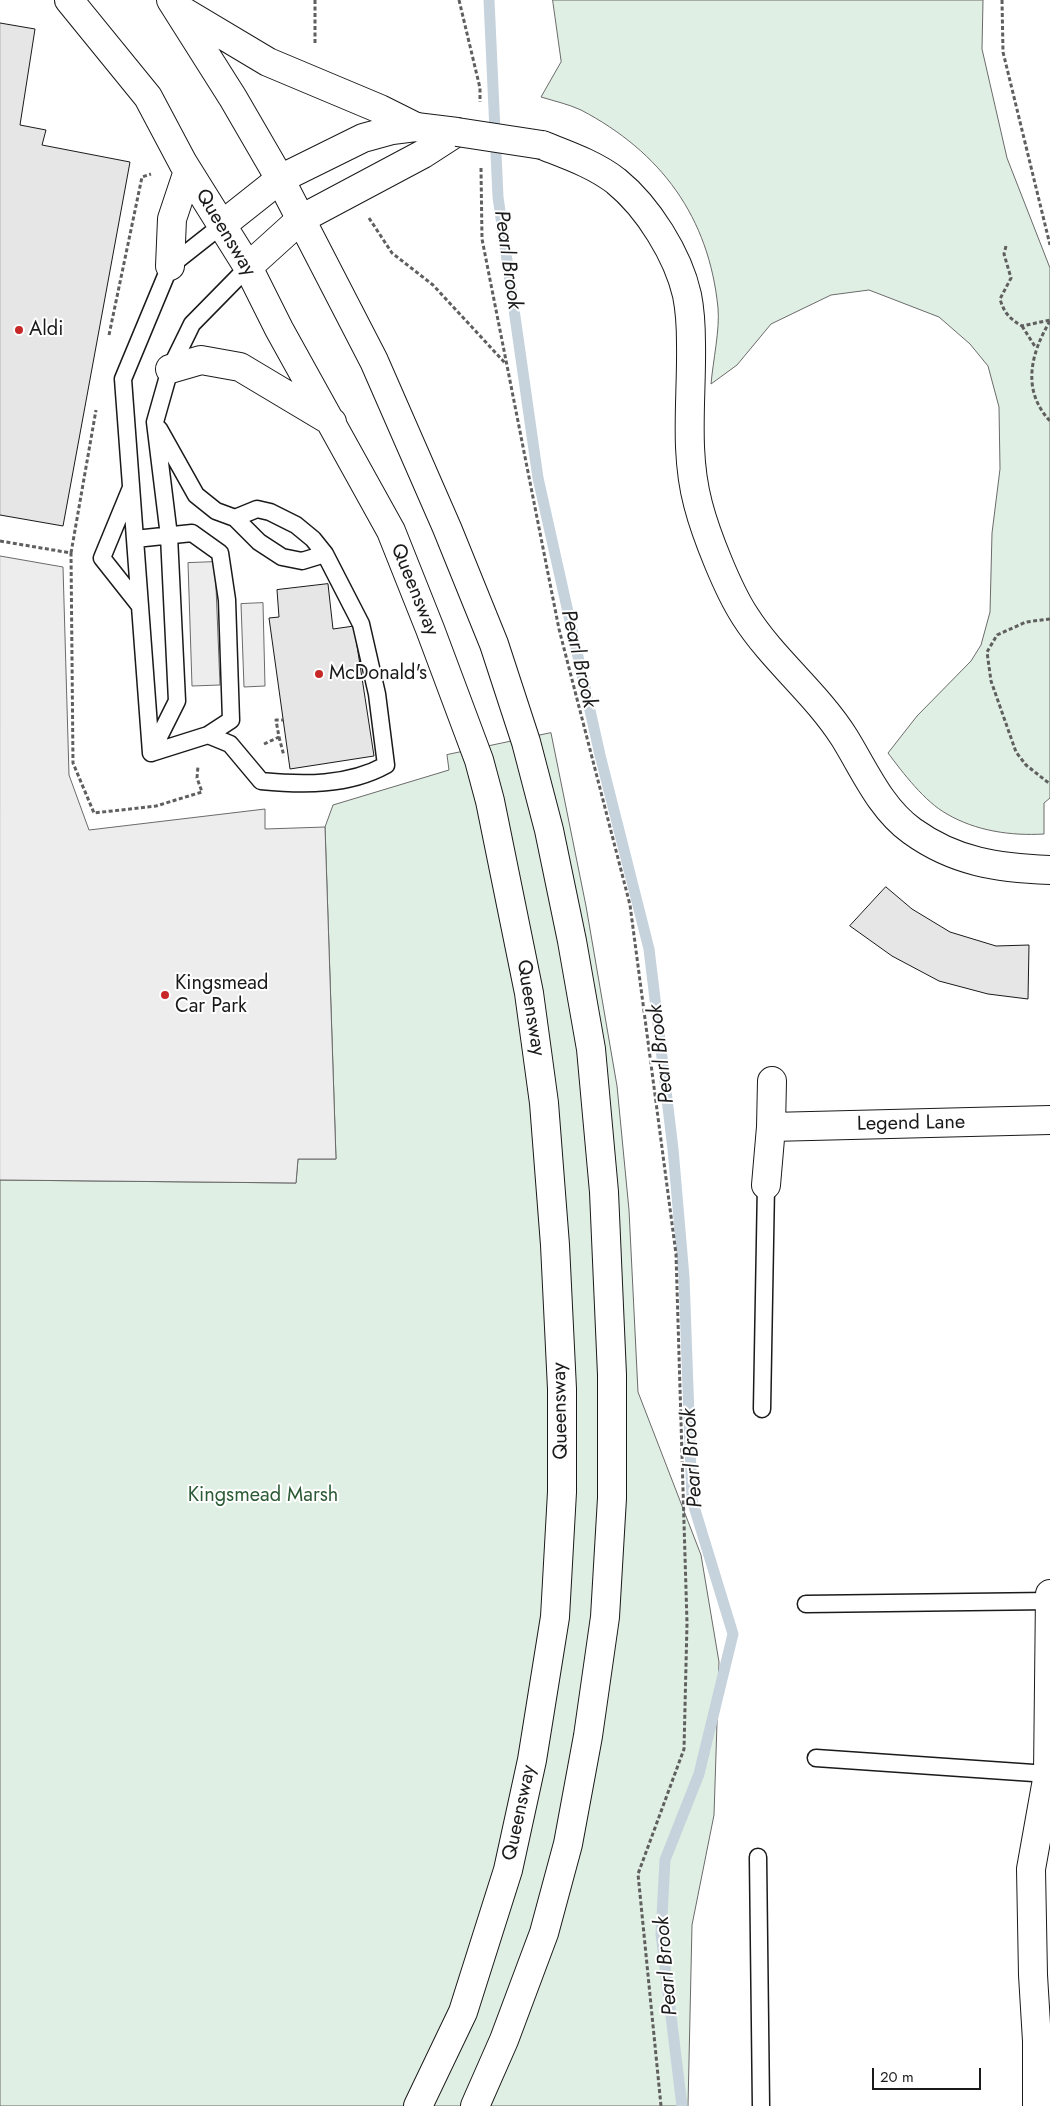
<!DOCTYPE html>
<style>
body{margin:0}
#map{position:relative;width:1050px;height:2106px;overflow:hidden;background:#fff;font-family:Jost,sans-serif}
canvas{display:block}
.scale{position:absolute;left:872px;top:2068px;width:109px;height:22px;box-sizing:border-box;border:2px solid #1a1a1a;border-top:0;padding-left:6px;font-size:15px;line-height:18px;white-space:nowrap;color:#1a1a1a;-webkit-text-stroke:4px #fff;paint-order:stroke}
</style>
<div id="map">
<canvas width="1050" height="2106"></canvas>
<div class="scale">20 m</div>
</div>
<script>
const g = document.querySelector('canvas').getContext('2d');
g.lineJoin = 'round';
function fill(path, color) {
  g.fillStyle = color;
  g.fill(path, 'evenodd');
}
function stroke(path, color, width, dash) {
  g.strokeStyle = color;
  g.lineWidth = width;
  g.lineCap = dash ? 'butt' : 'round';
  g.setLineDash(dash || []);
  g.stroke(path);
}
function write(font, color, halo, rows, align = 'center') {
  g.font = font + ' Jost,sans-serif';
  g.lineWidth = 4;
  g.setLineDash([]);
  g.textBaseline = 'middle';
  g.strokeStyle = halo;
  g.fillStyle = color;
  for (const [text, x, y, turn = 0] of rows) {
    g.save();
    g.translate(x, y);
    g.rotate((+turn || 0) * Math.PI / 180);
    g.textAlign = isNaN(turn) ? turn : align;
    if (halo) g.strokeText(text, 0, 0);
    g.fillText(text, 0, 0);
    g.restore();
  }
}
const green = new Path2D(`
 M553,0H983L982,49L1007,158L1050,268V798L1044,803V834C1011,836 976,831 947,814C925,802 903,773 888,753L917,716L971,661L981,645L990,612L992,533L1000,469L999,407L988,366L970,344L939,317L869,290L831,295L771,324L737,365L711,384C713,361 720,329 718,308C709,217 661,152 581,110C568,104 554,101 541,97L561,62Z
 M551,733L586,906L617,1086L629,1210L638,1392L701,1555L719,1662L714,1815L692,1925L688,2106H0V1180L296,1183L298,1159H336L325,827L333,805L449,770L447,755Z`);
fill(green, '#e0efe3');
stroke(green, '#6a6a6a', 1);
const parking = new Path2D(`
 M0,556L63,567L69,775L89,830L265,809V829L325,827L336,1159H298L296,1183L0,1180Z
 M215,562L220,685L192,686L188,563Z
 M263,603L265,686L244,687L241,604Z`);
fill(parking, '#ededed');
stroke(parking, '#6a6a6a', 1);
stroke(new Path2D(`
 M489,0L498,197L538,478L600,755L649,949L673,1149L684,1277L692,1500L733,1634L699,1774L665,1860L661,1934L682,2106`), '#c6d2dc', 11);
const building = new Path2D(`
 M0,23L35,29L20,125L46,130L42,145L130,162L63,526L0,515Z
 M328,584L333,629L354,626L374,756L290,769L269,618L279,617L277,590Z
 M886,887L912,909L950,932L996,946L1029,945L1028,999L988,994L939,981L892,956L850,926Z`);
fill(building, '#e6e6e6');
stroke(building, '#1a1a1a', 1);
const lane = new Path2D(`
 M159,429L196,495L216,511L235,518L259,542L282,557L302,561L325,554
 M130,490L102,558L140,606
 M135,539L192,533L220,553L227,600L231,720L208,735
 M151,753L208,735L230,744L261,781C303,785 348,786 386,765L377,694L361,624L325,554L313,539L296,525L270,512L257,509L235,518
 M151,753L123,379L170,266L222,225
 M151,753L177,701L169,536L155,422L170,369L192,324L248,267
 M762,1409L766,1185
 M806,1604L1050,1601
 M816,1758L1048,1774
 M758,1857L761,2106`);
const street = new Path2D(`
 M542,145C567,155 594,164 616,181C648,207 678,255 687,295C690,310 691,329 691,344C692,398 684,451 698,504C706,535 728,590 745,616C773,660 816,693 844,737C864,769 880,808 912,831C955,862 998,868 1050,870
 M222,225L280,179L363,138L392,130L416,127L457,132
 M248,267L301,219L423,154L457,132
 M771,1127L1050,1120
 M766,1185L771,1127L772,1081
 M1037,2106V2041L1033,1975L1031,1869L1048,1774L1050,1594`);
const highway = new Path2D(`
 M69,0L148,97L183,163L248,267L279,329L391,531L430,629L479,760L490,801L529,993L544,1103L555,1245L562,1389V1492L555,1617L532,1760L508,1870L463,2012L418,2106
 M171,0L233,98L280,179L374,361L447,528L494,644L526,742L549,830L572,941L591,1049L604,1192L612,1375V1498L605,1617L588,1736L568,1844L544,1933L504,2040L475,2106
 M181,10L268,62L380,109L416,127
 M170,266L172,219L188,171
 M170,369L201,360L240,367L332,422`);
stroke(lane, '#1a1a1a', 19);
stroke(street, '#1a1a1a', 30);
stroke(highway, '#1a1a1a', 30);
stroke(new Path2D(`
 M315,0V45
 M459,0L480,88V102
 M1002,0L1003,52L1050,245
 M481,168L482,239L559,629L630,905L676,1254L687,1623L684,1749L638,1874L661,2106
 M369,218L392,253L433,285L506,364
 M1006,246L1004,254L1011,278L1000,299C1004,313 1010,319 1022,326L1050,320
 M1050,321C1031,353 1021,390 1050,421
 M1022,326L1036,348
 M109,335L142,177L151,174
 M0,541L71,553L73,763L94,813L156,806L202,792L197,778L198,766
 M71,553L96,410
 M1050,619L1026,622L997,635L987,652L991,681L1016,752L1026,765L1050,784
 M279,737L284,756
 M264,744L279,737L276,720H283`), '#5f5f5f', 3, [4, 2.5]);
stroke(lane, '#fff', 16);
stroke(street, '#fff', 28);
stroke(highway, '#fff', 28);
const streetBridge = new Path2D(`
 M457,132L542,145`);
stroke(streetBridge, '#1a1a1a', 30, []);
stroke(streetBridge, '#fff', 28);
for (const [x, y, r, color] of [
 [19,330,5,"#c62828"],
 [319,674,5,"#c62828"],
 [165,995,5,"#c62828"]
]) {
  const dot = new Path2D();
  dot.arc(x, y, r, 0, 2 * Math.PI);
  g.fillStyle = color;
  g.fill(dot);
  stroke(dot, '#fff', 2);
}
write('20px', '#1a1a1a', '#fff', [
 ["Queensway",225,233,59],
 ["Queensway",414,590,68],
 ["Queensway",530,1008,81],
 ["Legend Lane",911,1124,-1],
 ["Queensway",561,1411,-91],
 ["Queensway",520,1813,-78]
]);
write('20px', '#1a1a1a', '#fff', [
 ["Aldi",29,330],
 ["McDonald's",329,674],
 ["Kingsmead",175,984],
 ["Car Park",175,1007]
], 'left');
write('20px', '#2b5a34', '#fff', [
 ["Kingsmead Marsh",263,1496]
]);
write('italic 21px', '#1a1a1a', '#fff', [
 ["Pearl Brook",507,260,82],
 ["Pearl Brook",578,659,77],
 ["Pearl Brook",662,1054,-97],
 ["Pearl Brook",693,1458,-94],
 ["Pearl Brook",667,1966,-95]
]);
</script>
